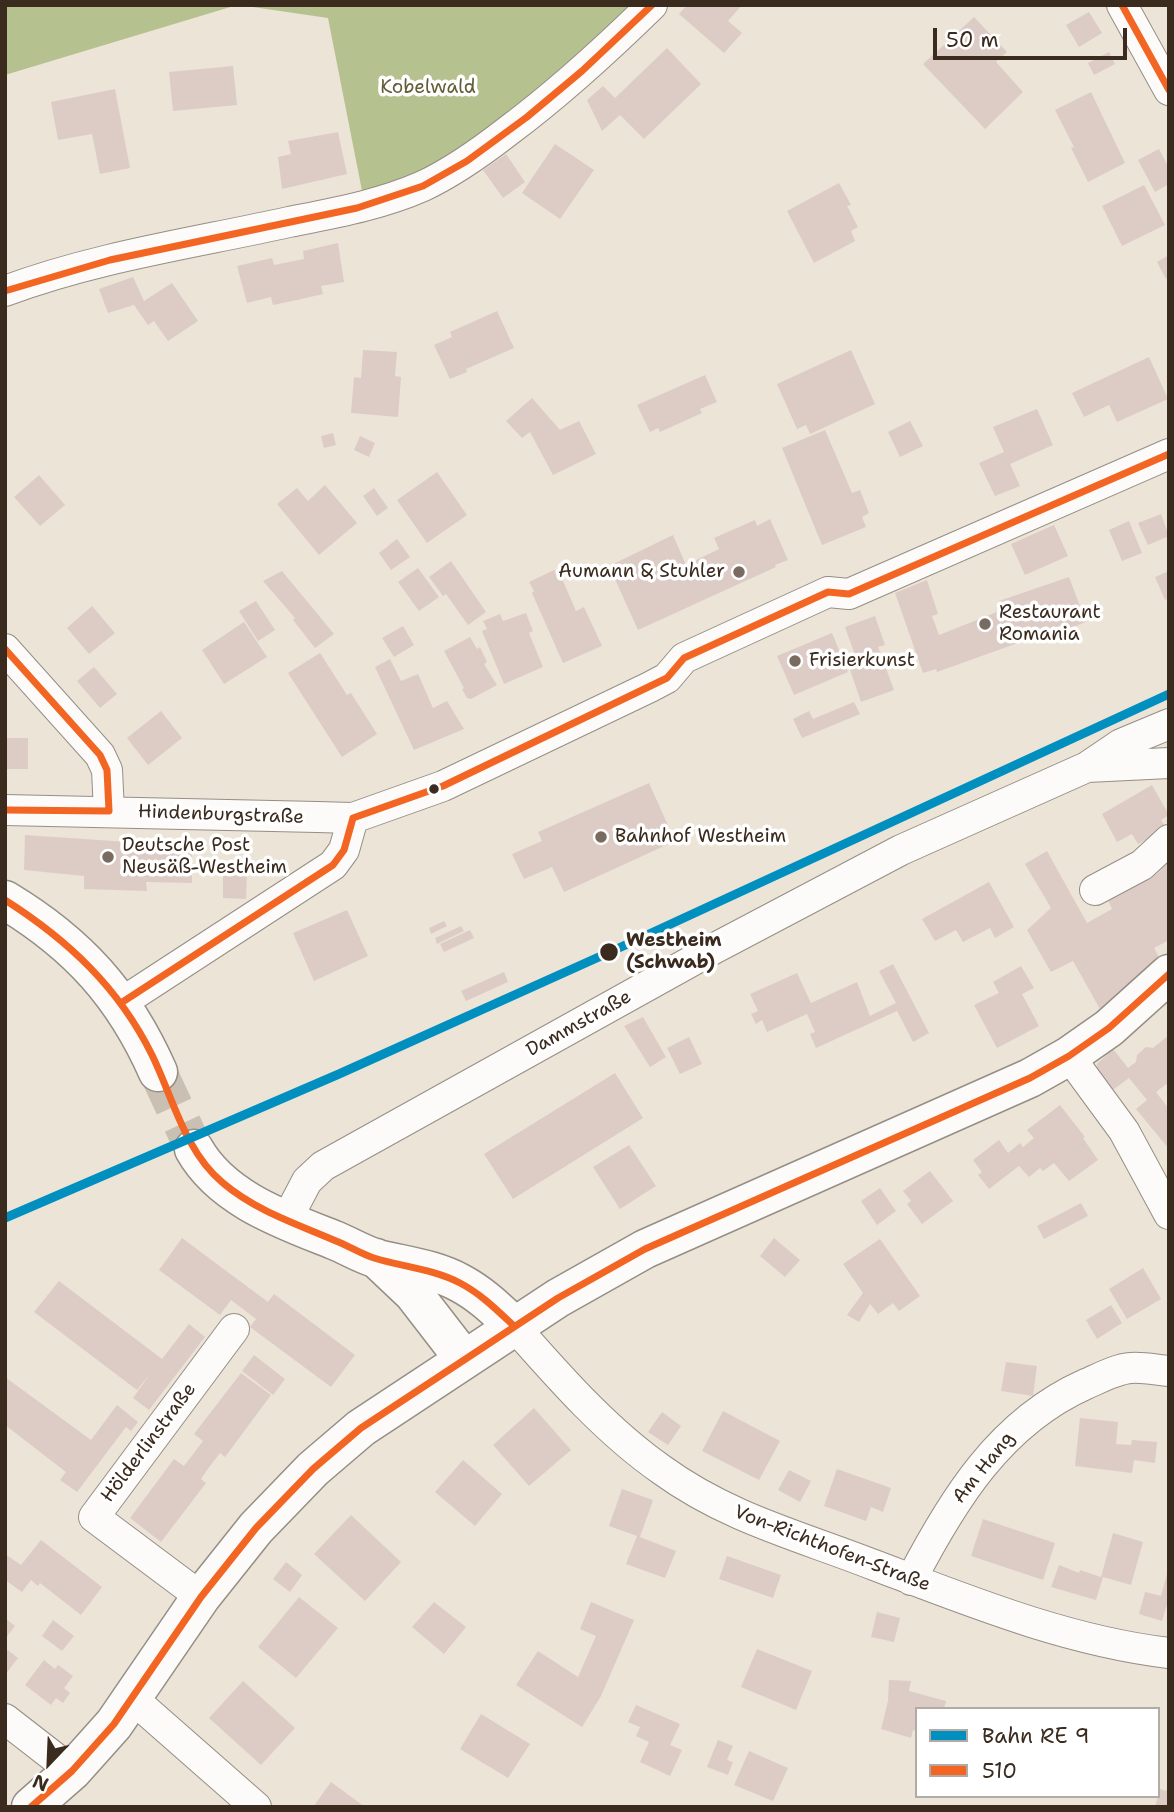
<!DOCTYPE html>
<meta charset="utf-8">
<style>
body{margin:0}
#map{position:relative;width:1174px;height:1812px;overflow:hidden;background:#ece4d7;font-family:"Shantell Sans",sans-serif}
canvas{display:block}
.frame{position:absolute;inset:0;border:7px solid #3b2a1e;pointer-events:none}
.legend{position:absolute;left:915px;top:1707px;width:245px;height:91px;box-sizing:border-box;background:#fff;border:2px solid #b1aaa5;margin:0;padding:9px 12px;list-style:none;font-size:21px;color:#3b2a1e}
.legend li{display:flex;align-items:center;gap:14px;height:35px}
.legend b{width:35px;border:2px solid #b1aaa5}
.north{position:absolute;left:14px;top:1728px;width:70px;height:70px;-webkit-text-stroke:5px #fff;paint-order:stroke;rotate:203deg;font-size:19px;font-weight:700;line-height:28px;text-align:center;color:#3b2a1e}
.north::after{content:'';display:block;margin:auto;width:24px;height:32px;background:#3b2a1e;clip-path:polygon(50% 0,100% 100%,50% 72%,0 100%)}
.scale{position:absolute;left:933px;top:28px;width:194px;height:32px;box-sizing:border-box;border:4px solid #3b2a1e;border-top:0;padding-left:9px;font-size:21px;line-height:24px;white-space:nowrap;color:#3b2a1e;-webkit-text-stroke:5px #fff;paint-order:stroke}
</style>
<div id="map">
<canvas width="1174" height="1812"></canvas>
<div class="frame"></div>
<ul class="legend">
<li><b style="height:9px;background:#008fbf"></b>Bahn RE 9</li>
<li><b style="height:9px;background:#f26522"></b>510</li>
</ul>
<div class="north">N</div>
<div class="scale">50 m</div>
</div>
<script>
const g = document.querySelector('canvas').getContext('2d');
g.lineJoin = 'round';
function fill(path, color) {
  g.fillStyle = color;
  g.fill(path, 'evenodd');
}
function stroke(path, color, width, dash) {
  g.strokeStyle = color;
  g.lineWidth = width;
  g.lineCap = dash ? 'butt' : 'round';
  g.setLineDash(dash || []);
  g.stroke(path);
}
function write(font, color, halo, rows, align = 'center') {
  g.font = font + ' "Shantell Sans",sans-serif';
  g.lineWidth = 7;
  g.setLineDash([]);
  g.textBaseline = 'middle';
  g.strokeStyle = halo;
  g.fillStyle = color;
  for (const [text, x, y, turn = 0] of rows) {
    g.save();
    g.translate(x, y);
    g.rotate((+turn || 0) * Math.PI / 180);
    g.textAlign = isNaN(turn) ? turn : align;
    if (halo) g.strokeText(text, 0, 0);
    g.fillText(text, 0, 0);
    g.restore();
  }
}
fill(new Path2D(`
 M5,5H237L5,75Z
 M239,5H652L547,101L365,206L328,18Z`), '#b6c190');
fill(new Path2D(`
 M687,5H742L728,21L742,33L724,53L679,14Z
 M1089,12L1102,33L1079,47L1066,25Z
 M974,17L1007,52L996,62L1023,92L985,129L923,64Z
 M667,48L701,84L644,139L620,115L602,131L587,100L603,86L615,98Z
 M1109,52L1115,64L1094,75L1088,63Z
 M233,66L237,105L173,111L169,72Z
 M115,89L130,168L100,174L92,134L58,140L51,102Z
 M1091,92L1125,163L1088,182L1071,148L1074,147L1055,110Z
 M338,132L347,174L282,189L278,157L291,154L288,141Z
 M555,144L594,170L560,219L522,193Z
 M1159,149L1169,168V184L1155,192L1138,160Z
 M506,154L525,182L503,198L483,170Z
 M839,183L851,205L847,206L858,227L851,231L855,241L814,263L787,211Z
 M1144,185L1165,225L1122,246L1102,206Z
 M338,243L344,282L321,286L323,294L297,300L273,305L271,297L247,303L237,266L272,258L274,265L304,259L303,251Z
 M1169,255V278L1166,279L1157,262Z
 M133,277L144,301L172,283L198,321L168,341L154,321L148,325L134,305L108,313L99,289Z
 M497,311L514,348L466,369L467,372L450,379L434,345L452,337L450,332Z
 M363,350L397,352L395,376L401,377L398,417L351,413L354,377L361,378Z
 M851,350L875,404L810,434L806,425L797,429L777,384Z
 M1149,357L1168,399L1117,422L1109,405L1084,417L1072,393Z
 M705,375L717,402L700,409L702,413L660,432L658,428L650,432L637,405Z
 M532,398L560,430L579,421L596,454L553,475L530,432L522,438L506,421Z
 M1037,409L1053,445L1010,464L1020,486L995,496L979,463L1004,452L993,427Z
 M910,421L923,446L900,457L888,432Z
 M825,430L852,493L860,490L869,513L862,517L866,527L822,545L782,448Z
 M333,433L336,445L324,448L321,436Z
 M360,436L375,443L369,457L354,450Z
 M437,472L467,515L427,543L397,500Z
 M39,475L65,505L40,526L14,497Z
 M325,485L357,523L319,555L277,504L297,488L308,501Z
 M374,488L388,508L377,516L363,496Z
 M1161,514L1169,536L1148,545L1138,523Z
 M770,519L788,560L775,565L776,567L638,630L609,566L673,535L686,565L719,549L714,538L755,520L757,526Z
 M1129,521L1142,553L1122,561L1109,530Z
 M1054,525L1068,556L1025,575L1011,544Z
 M397,539L410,557L391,570L379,553Z
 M451,561L486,612L468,625L446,594L443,596L429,577Z
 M418,568L439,597L419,611L398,582Z
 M554,570L560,574L576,611L584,607L602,646L563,663L532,593L534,591L529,582Z
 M282,571L334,634L315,648L293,620L295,618L263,581Z
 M1169,571V598L1165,600L1155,577Z
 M1069,577L1086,622L1034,642L1032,638L937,672L936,669L923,673L895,593L927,580L938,614L932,616L939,635L1002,610L999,601Z
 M256,601L275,630L258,641L239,611Z
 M92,606L115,633L89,654L67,628Z
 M526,613L533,631L529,633L543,667L504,684L482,631L487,629L483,621L500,614L503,621Z
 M875,616L885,645L878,647L894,690L861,702L846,658L855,655L845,627Z
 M244,622L267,657L224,684L202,650Z
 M403,626L414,645L394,657L382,638Z
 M832,633L848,672L794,695L777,656Z
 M470,637L477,649L480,647L487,662L484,664L497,685L471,699L467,698L462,689L464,688L444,651Z
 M320,653L347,695L351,693L377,734L342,757L288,673Z
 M390,659L401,681L418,674L433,708L447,701L464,729L414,750L375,667Z
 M94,667L117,694L100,708L77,681Z
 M854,702L860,714L802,738L793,719L809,711L813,719Z
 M161,711L182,738L148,765L127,738Z
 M5,738H28V769H5Z
 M649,783L675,841L564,892L552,867L524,879L512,854L542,841L538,832Z
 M1152,785L1169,815L1161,820L1166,828L1138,844L1132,834L1117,842L1102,814Z
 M25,835L143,843L142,839H192V883L146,882L147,891L84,889V876L24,870Z
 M1047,851L1087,923L1112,909L1108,900L1158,873L1169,861V940L1154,948L1159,957L1100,1009L1073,961L1051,972L1027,930L1051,908L1025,864Z
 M223,874H247L246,899L223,898Z
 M989,882L1014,927L995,938L990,928L963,942L956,930L935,941L922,919Z
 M347,910L368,956L314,981L293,933Z
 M444,921L447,926L431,934L429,928Z
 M461,926L464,931L437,944L435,938Z
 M470,930L474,938L444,952L440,944Z
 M893,964L929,1033L913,1042L897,1011L816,1048L810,1034L815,1032L807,1014L767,1032L762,1020L756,1024L751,1014L758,1011L750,994L797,973L811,1003L857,982L870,1016L896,1003L879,971Z
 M1021,966L1034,988L1022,994L1039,1026L997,1048L974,1005L999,993L993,982Z
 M504,972L508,982L466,1001L461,991Z
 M643,1017L666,1057L650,1067L624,1026Z
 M1169,1035V1082L1156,1092L1169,1109V1149L1136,1109L1147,1100L1129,1078L1110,1092L1095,1074L1097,1064L1113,1049L1128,1068L1136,1062L1137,1055L1146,1047L1153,1048Z
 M689,1037L702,1064L680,1074L667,1048Z
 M615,1073L643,1118L513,1199L484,1154Z
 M1060,1105L1085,1137L1083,1138L1098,1160L1069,1181L1054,1163L1043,1171L1040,1168L1029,1177L1019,1166L989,1189L978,1175L982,1172L973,1160L999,1140L1008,1153L1020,1143L1023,1147L1034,1138L1027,1130Z
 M629,1145L656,1186L620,1209L593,1167Z
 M930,1171L953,1201L922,1224L907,1204L911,1201L903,1191Z
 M880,1188L896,1211L877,1225L861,1201Z
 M1081,1203L1088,1216L1044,1239L1037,1226Z
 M182,1238L268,1302L274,1294L355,1355L331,1387L250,1327L256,1319L231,1300L220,1315L159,1270Z
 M774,1238L800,1260L785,1277L760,1256Z
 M880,1239L920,1296L899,1311L893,1303L878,1314L870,1304L859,1322L847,1315L863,1293L843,1264Z
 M1143,1268L1161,1299L1127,1319L1109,1289Z
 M59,1281L162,1359L189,1324L205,1337L149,1410L133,1398L150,1374L137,1390L34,1312Z
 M1111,1305L1122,1323L1097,1339L1086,1320Z
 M254,1355L285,1379L273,1395L242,1371Z
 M1006,1362L1037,1366L1033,1396L1001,1391Z
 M241,1373L271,1395L225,1457L220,1453L207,1470L201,1479L206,1483L161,1542L130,1518L174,1459L184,1466L203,1441L194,1434Z
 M5,1377L91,1440L117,1405L138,1422L131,1431L126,1427L77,1492L60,1480L66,1472L5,1425Z
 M534,1408L571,1450L529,1486L493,1445Z
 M723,1411L780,1441L759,1480L702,1451Z
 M662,1412L681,1426L668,1445L648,1432Z
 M1080,1418L1118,1422L1116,1444L1131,1445L1132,1440L1157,1442L1155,1463L1134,1460L1132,1473L1075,1466Z
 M463,1460L502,1494L475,1526L435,1492Z
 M837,1469L891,1488L883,1512L871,1507L866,1521L824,1506Z
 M789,1470L811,1481L800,1502L778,1490Z
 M622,1489L653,1500L640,1537L676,1551L665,1578L626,1564L637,1536L609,1526Z
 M351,1515L401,1562L365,1601L314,1554Z
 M983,1519L1055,1543L1043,1580L971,1556Z
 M1113,1533L1143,1542L1131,1585L1103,1577L1096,1600L1051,1587L1059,1565L1079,1573L1080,1570L1101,1577Z
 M41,1540L102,1587L81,1615L40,1583L38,1586L31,1580L22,1592L5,1580V1554L21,1565Z
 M727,1556L781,1575L773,1598L719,1579Z
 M286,1562L302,1575L290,1592L273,1579Z
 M1168,1570L1169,1598L1162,1621L1139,1614L1145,1592L1161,1596Z
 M299,1597L338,1628L296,1678L258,1647Z
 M434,1602L466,1627L444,1654L412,1627Z
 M591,1602L634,1620L601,1696L582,1727L516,1685L538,1651L578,1677L596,1636L580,1629Z
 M877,1612L900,1618L894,1642L871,1637Z
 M5,1618L15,1626L5,1639Z
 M53,1620L74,1636L62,1651L42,1636Z
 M757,1649L812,1671L796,1710L741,1687Z
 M8,1650L18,1658L5,1675V1653Z
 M44,1660L55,1669L58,1665L73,1676L64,1688L70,1693L63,1703L56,1698L51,1705L25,1685Z
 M889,1680L911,1681L909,1691L946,1701L944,1709H917V1731L913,1730L911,1738L881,1729L888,1701Z
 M243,1681L295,1728L261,1765L209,1718Z
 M636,1705L680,1724L670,1745L682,1750L670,1776L640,1762L649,1742L636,1736L640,1727L628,1722Z
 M481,1714L530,1744L508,1778L460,1749Z
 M718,1740L733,1746L727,1760L733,1762L728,1775L707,1767Z
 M749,1751L788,1768L773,1801L734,1785Z
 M331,1782L365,1807H313Z
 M1169,1785V1807H1155L1160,1789L1166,1791Z`), '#ddccc6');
stroke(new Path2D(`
 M158,1072L194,1149`), '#c9bfb2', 38, [38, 19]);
const minor = new Path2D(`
 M1122,5L1169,90
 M5,291C96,257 194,243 289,222C334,213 380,205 423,186C453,172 481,152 508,131C559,93 606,50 652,5
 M5,649L100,755L107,770L109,811
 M1087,767L1169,763
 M5,810L317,817L353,818L443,786L650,687L667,678L684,658L828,592L849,594L1169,454
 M1095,890L1142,865L1169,840
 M121,1003L333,865L344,850L353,818
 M1069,1056L1124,1131L1169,1214
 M286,1221L307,1181L323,1166L717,947L901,850L1087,767L1121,744L1169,724
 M514,1326C559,1377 606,1431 662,1470C728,1518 800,1536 874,1565C969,1601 1067,1641 1169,1653
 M911,1580C952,1501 1000,1422 1086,1384C1100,1378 1116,1369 1131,1368C1143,1367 1157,1370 1169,1371
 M201,1597L94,1517L234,1329
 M133,1699L256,1807
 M5,1719L72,1771`);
const tertiary = new Path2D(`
 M5,900C78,944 124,995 158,1072
 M194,1149C222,1199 284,1220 334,1240C349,1246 363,1255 378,1259C406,1266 435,1269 460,1283C481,1294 497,1310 514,1326
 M376,1258L413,1293L464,1359
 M31,1807L72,1771L114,1724L201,1597L256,1528L313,1469L361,1428L558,1298L645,1249L1030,1078L1069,1056L1109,1028L1169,974`);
stroke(minor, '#958e85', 32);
stroke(tertiary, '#958e85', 41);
stroke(minor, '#fcfbf9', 30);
stroke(tertiary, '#fcfbf9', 38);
stroke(new Path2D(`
 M1122,5L1169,90
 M5,291L110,260L357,208L423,186L467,161L527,117L582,71L652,5
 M5,649L100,755L107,770L109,811
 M5,810L109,811
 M353,818L443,786L667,678L684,658L828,592L849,594L1169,454
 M5,900C68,940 119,988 152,1055C173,1098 185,1152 223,1183C256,1211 297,1224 336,1241C349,1246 361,1254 374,1258C403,1267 433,1269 460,1283C481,1294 497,1310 514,1326
 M121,1003L333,865L344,850L353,818
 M31,1807L72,1771L114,1724L201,1597L256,1528L313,1469L361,1428L558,1298L645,1249L1030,1078L1069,1056L1109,1028L1169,974`), '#f26522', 7);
stroke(new Path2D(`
 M5,1218L339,1074L621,947L1169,694`), '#008fbf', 9);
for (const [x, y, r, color] of [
 [739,572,7,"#796b5f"],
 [985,624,7,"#796b5f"],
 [795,661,7,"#796b5f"],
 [434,789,6,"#3b2a1e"],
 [601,837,7,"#796b5f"],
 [108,857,7,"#796b5f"],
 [609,952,10,"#3b2a1e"]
]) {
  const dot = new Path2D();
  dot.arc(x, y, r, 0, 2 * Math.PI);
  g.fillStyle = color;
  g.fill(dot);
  stroke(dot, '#fff', 2.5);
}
write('19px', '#635e35', '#fff', [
 ["Kobelwald",428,88]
]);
write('19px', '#3b2a1e', '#fff', [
 ["Aumann & Stuhler",725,572,"right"],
 ["Restaurant",999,613],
 ["Romania",999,635],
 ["Frisierkunst",809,661],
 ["Bahnhof Westheim",615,837],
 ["Deutsche Post",122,846],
 ["Neusäß-Westheim",122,868]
], 'left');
write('19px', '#3b2a1e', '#fff', [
 ["Hindenburgstraße",221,815,2],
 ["Dammstraße",579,1024,-29],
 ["Hölderlinstraße",149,1443,-53],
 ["Am Hang",984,1468,-51],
 ["Von-Richthofen-Straße",832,1549,21]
]);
write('bold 19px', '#3b2a1e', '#fff', [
 ["Westheim",626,941],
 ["(Schwab)",626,963]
], 'left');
</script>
